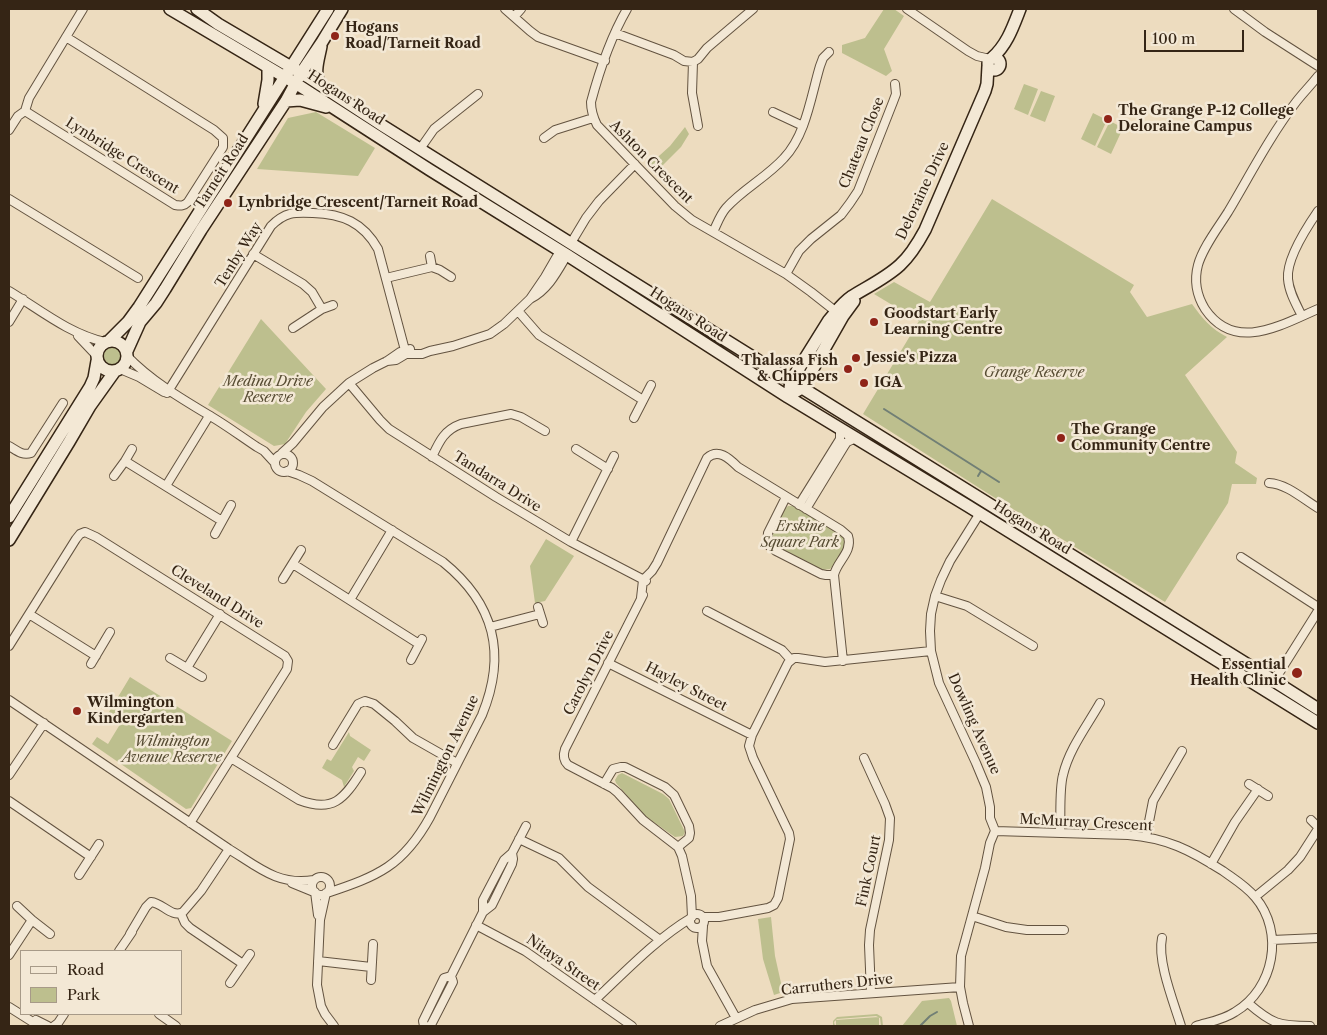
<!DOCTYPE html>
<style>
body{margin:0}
#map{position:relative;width:1327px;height:1035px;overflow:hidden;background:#eddcbf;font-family:"Libre Caslon Text",serif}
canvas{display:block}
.frame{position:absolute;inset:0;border:10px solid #352515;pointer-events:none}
.legend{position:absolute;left:20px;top:950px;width:162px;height:65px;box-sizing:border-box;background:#f3e8d5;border:1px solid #a79a88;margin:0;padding:6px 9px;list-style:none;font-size:15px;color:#352515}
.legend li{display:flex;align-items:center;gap:10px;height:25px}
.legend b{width:25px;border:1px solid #a79a88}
.scale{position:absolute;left:1144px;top:30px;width:100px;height:22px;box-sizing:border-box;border:2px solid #352515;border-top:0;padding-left:6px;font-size:15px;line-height:18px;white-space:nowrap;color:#352515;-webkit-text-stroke:4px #f3e8d5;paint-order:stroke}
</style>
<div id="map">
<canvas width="1327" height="1035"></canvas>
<div class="frame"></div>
<ul class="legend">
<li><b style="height:6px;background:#f3e8d5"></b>Road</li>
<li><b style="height:14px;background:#bdbf8e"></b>Park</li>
</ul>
<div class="scale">100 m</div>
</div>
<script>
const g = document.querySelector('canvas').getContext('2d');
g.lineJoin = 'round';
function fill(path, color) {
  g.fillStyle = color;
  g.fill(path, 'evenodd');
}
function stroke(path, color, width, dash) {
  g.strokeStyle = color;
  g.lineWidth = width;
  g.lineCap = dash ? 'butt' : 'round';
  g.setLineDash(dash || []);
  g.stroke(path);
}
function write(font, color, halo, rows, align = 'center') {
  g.font = font + ' "Libre Caslon Text",serif';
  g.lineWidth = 5;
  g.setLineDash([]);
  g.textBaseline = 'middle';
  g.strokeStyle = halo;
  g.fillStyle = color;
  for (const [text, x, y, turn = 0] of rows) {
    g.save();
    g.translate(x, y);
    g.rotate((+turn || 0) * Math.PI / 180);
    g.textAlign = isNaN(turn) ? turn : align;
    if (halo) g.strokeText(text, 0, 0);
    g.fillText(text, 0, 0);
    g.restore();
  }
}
fill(new Path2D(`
 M884,9H894L904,16L884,49L892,71L886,76L842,53V45L865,38Z
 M1024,84L1038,89L1028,115L1014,109Z
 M1041,91L1055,96L1045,122L1030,116Z
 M316,112L375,148L358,176L257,169L288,118Z
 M1093,113L1107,120L1095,146L1081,139Z
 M1110,121L1123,128L1111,154L1097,147Z
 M685,127L689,134L681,147L656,172L649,165L670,146Z
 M992,199L1134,285L1130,292L1147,317L1192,304C1202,318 1211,329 1227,337L1185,375L1237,452L1235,463L1257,478L1256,484H1232L1228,503L1165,602L1003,503L863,414L919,321L874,294L894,282L930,302Z
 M261,319L326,389L306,412L285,444L274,446L208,405Z
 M104 356a9 9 0 1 1 18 0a9 9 0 1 1-18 0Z
 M788,506H792L796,507L842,535C851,545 837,562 830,569L822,570L777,547L771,542C771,532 780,512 788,506Z
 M546,539L574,556L545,601L535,603L530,566Z
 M130,677L232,741L191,808L186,809L92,744L97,737L108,744L122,721L109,712Z
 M349,732L350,736L371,750L364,761L358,757L352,767L354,771L344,787L342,780L322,768L327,759L331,761Z
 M622,773L663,794L669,799L685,832L683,836L675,837L645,816L616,783L615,780L618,775Z
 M771,917L775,956L783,992L774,995L763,959L758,919Z
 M949,998L951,1001L957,1026H902L922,1001Z
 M877,1014L882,1017L883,1026H881L880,1018L876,1016L837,1019L834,1022L835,1026H833V1021L837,1017Z
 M879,1017V1026H836V1020Z`), '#bdbf8e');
stroke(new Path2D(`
 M884,409L999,482
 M978,476L981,471
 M920,1026L930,1016L937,1012`), '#717f75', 2);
const street = new Path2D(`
 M505,9L530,31L538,37L605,61
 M627,9C612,35 599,72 591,102C591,111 593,117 597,125L675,206L692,220L786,274L811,292L839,314
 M907,9L968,51L977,56L990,59
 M1234,9L1265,32L1318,66
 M514,17L521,9
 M615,33L674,55L684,61L693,62L698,59L707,48L753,9
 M693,62L692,93L698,126
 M1318,76C1311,85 1303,93 1296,102C1270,136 1250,175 1228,212C1218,228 1203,247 1198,265C1194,280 1197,296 1205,309C1235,353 1281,325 1318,309
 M25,111L175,205C181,206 184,206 188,202L223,147V138L214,130L66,37
 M773,112L803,126
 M9,130L18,116L25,111L29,98L83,9
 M544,138L555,130L593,118
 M420,149L434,129L478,94
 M9,199L138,278
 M713,232C717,224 720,215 726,208C743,189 767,177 784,158C806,135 811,96 820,66L823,58L829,52
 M571,243L586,218L599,201L635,164
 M253,254L303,284L312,292L322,309
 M430,256L432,267
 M786,274L799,251L811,239L841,215L850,203L858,191L893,102L896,94L895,84
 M386,278L432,267L440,270L451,277
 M9,291C39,309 69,334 105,342
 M530,299C548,290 557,272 567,255
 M518,311L539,335L643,400
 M1302,316C1296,304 1289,292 1288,279C1286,259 1307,227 1318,211
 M9,322L23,299
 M293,328L322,309L333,305
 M78,336L96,355
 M127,356C151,381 182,399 212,417C227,426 242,437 257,447L264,451L275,463
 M387,361L396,360L406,354H422L430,351L453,346L490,334L504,324L530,299L545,277L560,251
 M120,369L139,377L164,392
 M349,383L380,420L389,429L496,497L571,542L646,581
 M167,393L271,226C285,212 294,212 313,213C342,214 363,222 378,249L406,354
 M634,418L651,385
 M9,446C16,450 22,456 31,453L63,403
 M576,449L608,469
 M282,453L293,443L323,407L349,383L373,368L387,361L400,352L410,349
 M275 463a9 9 0 1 1 18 0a9 9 0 1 1-18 0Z
 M432,457C439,442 444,430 461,424L511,414L521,417L545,431
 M125,461L222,521
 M287,471L299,475L312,481L443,562C495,604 507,654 482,715L430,817C403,866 378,876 327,893
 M114,476L125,461L132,449
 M1269,483C1287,484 1303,499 1318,508
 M166,486L209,416
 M786,497L768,533L767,544L776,551L821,574L826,575H834
 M799,505L840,439V428
 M806,509L845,445L847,442L856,438
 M215,534L231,505
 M571,542L614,456
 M1241,557L1318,607
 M293,564L419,644
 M283,579L301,550
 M643,595L565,749C563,755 563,760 568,765L612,788L618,793L643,820L678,847L682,856L691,896L692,917
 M935,596L967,606L1033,646
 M641,598L643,580L652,571L657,563L707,458C718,448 729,458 738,467L841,530L848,536C853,552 837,561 834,575L843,661
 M350,600L392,530
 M538,607L543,623
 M707,611L782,650L791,660
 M29,614L96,656
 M490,627L540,614
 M9,646L76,539L80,534L85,532L96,537L285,656L288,661L287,669L190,823
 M170,658L202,677
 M411,660L422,639
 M608,663L752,735
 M91,664L110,632
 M187,668L220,614
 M1274,681L1318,611
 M9,700L229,849C258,867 278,886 314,880
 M333,745L358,704L365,701L374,704L395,721L413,738L457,763
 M231,758L299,800C333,813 344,799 361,772
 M864,758L885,804L890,818L889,840L870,930L869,945L871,993
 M9,775L44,723
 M604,784L613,769L621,767H625L665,787L674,795L689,826L690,833L689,838L678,847
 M1249,784L1268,796
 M9,801L91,857
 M1311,820L1318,827
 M995,831L1128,835C1167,838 1190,850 1223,871C1234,879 1246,886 1255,897C1285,932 1274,989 1235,1012C1223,1020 1209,1022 1196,1026
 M1060,833C1061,816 1059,790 1063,775C1069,749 1087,726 1100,703
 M1146,837L1153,801L1182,751
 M519,839L559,858L588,887L660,940
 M1211,864L1235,822L1258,789
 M79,875L99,844
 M312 886a9 9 0 1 1 18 0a9 9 0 1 1-18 0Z
 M292,883L314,892
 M315,892L318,915
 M326,893L320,920L317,985L321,1006L325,1014L334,1026
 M1255,897L1288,870L1300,857L1318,829
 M17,906L32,920L50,934
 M483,912V900L504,860L512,853
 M690 921a7 7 0 1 1 14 0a7 7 0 1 1-14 0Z
 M181,914L185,923L190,928L243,964
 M972,916L1006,927L1027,930H1064
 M703,917H719L768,908L774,905L778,898L790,839L789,833L753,758L749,746L752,735L788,663L794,658H798L825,662L931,651
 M476,925L525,951L632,1026
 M703,926L702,941L707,966L736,1018
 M130,934L146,907L151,902C163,903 171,918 183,912L201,891L229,849
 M1162,938C1157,961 1174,1003 1181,1026
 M1272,940L1318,938
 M119,951L132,932
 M9,955L32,920
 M318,961L371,967
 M371,980L373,944
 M230,983L250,954
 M595,1000C625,972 656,939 691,918
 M1248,1003C1272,1024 1279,1026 1310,1026
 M9,1007L39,1026
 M159,1014L176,1026
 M36,1020L48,1026
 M54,1026L58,1023L64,1014
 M424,1026L423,1021L444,978L451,976L483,912L492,905L512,864L513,859L512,853L526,826
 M429,1026L431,1025L453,982L451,976
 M720,1026L755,1010L792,999L960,987
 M969,1026L963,1003L960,987L961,956L985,868L990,843L995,831L994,828L990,818V807L986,787L976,763L939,683L931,651L930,631L931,614L935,596L941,580L950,561L980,513`);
const secondary = new Path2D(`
 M170,9L295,83L430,170L567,255L788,397L968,506L1318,723
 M197,9L218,24L308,77L383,126L791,381L1274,681L1318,709
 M988 64a6 6 0 1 1 12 0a6 6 0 1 1-12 0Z
 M992,58C1007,45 1013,27 1020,9
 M320,85C313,73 319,58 321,46
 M286,101L300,100L326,107
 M264,104L268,80V67
 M110,340L128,322L139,307L328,9
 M97 356a15 15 0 1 1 30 0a15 15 0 1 1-30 0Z
 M127,351L140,322L156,303L165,289L201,230L286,101L301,73L322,42L342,9
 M790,388L791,381L829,320C836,312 842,303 851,297C867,287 886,278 900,265C911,255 918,243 925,230L985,91L987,84L988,66
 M795,392L802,388L843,316L854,301
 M9,517L90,387L94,378L97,361
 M9,540L69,442L90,406L115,371`);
stroke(street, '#635340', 10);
stroke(secondary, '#352515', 14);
stroke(street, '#f3e8d5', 8);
stroke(secondary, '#f3e8d5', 11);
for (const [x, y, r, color] of [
 [335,36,5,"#8f2418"],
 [1108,119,5,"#8f2418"],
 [228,203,5,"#8f2418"],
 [874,322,5,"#8f2418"],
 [856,358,5,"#8f2418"],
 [848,369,5,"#8f2418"],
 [864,383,5,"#8f2418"],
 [1061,438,5,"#8f2418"],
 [1297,673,6,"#8f2418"],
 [77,711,5,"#8f2418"]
]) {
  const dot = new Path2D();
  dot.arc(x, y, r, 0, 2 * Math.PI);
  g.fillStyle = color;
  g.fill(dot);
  stroke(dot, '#f3e8d5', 2);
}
write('bold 14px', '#352515', '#f3e8d5', [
 ["Hogans",345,28],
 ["Road/Tarneit Road",345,44],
 ["The Grange P-12 College",1118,111],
 ["Deloraine Campus",1118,127],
 ["Lynbridge Crescent/Tarneit Road",238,203],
 ["Goodstart Early",884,314],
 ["Learning Centre",884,330],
 ["Jessie's Pizza",866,358],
 ["Thalassa Fish",838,361,"right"],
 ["& Chippers",838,377,"right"],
 ["IGA",874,383],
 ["The Grange",1071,430],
 ["Community Centre",1071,446],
 ["Essential",1286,665,"right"],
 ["Health Clinic",1286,681,"right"],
 ["Wilmington",87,703],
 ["Kindergarten",87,719]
], 'left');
write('14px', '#352515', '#f3e8d5', [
 ["Hogans Road",346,98,33],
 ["Chateau Close",862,143,-68],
 ["Lynbridge Crescent",122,156,32],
 ["Ashton Crescent",651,162,45],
 ["Tarneit Road",222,172,-57],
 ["Deloraine Drive",923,191,-65],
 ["Tenby Way",239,255,-58],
 ["Hogans Road",688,315,33],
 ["Tandarra Drive",497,482,32],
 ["Hogans Road",1032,528,32],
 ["Cleveland Drive",217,597,32],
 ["Carolyn Drive",589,673,-63],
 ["Hayley Street",686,687,27],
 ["Dowling Avenue",974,724,66],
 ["Wilmington Avenue",446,756,-64],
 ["McMurray Crescent",1086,823,3],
 ["Fink Court",869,871,-78],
 ["Nitaya Street",563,963,35],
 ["Carruthers Drive",837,985,-6]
]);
write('italic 14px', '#574c33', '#f3e8d5', [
 ["Grange Reserve",1034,373],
 ["Medina Drive",268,382],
 ["Reserve",268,398],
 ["Erskine",800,527],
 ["Square Park",800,543],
 ["Wilmington",172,742],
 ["Avenue Reserve",172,758]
]);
</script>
